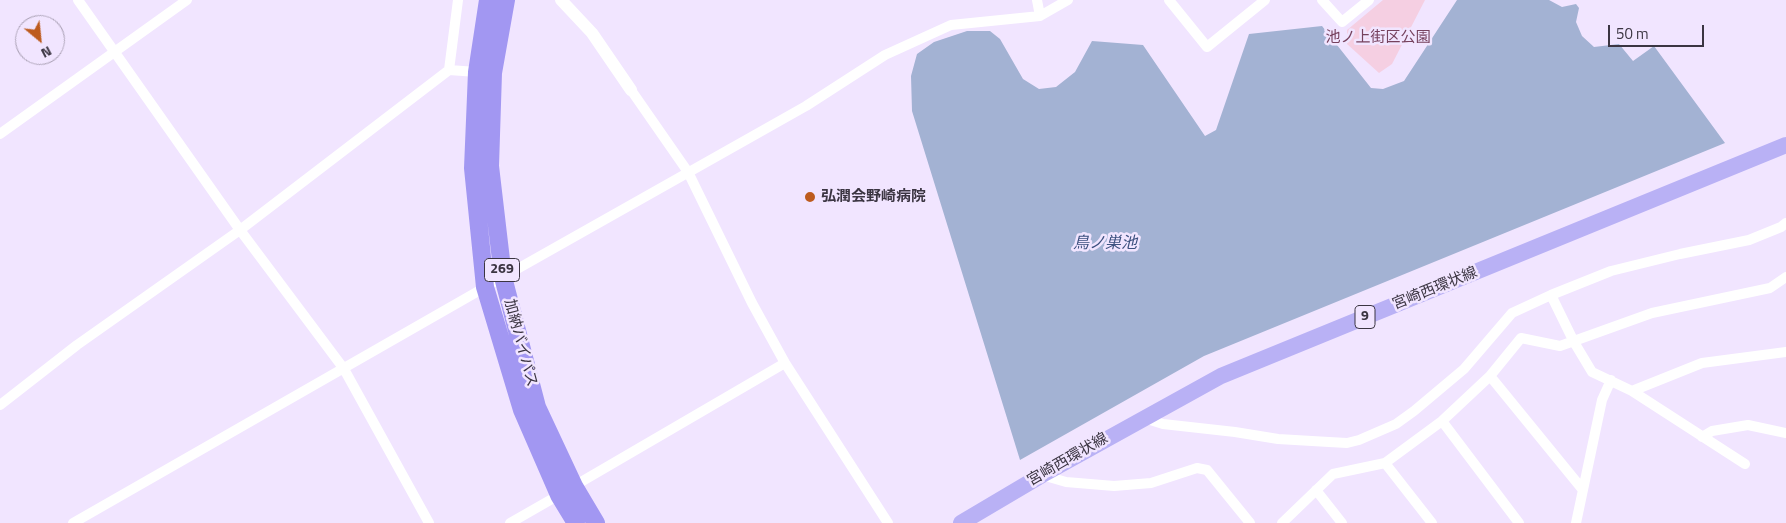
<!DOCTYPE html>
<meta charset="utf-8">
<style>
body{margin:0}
#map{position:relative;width:1786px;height:523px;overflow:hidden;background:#f1e5ff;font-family:"Titillium Web",sans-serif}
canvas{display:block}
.north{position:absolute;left:15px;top:15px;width:50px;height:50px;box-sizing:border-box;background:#f1e5ff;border:1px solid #a89fb3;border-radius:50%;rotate:152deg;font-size:14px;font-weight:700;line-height:20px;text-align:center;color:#3b3542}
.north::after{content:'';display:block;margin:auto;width:18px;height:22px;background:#bd5b1e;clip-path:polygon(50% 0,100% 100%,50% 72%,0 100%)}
.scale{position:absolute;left:1608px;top:25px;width:96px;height:22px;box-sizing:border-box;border:2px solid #3b3542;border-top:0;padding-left:6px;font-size:15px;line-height:18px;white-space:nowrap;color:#3b3542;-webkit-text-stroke:4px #f1e5ff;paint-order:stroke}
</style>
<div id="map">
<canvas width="1786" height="523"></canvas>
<div class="north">N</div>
<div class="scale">50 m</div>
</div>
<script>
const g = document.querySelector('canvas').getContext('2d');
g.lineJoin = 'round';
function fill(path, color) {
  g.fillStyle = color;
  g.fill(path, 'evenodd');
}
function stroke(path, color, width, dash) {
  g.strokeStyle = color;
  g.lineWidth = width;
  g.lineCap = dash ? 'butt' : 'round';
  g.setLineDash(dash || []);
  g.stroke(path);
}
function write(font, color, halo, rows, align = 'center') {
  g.font = font + ' "Titillium Web","Noto Sans JP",sans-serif';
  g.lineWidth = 5;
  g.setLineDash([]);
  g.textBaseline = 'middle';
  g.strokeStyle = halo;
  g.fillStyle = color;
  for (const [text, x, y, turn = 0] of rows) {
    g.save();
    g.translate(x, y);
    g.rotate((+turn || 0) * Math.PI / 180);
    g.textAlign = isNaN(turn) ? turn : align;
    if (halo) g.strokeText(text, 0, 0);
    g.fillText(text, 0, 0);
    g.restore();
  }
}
fill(new Path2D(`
 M1383,0H1425L1392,64L1379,73L1347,44V30Z`), '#f5cfe2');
fill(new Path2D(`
 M1457,0H1549L1562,7L1576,4L1579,8L1576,22L1582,36L1594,47L1619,44L1633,61L1654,46L1725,143L1204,356L1020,460L912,111L911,76L917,54L934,42L967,31H990L1000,39L1023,79L1039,89L1056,87L1075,72L1092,41L1143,45L1205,136L1216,130L1249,34L1322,26L1371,88L1383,89L1404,81Z`), '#a3b2d3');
stroke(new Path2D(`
 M78,0L240,230L344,369L429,523
 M1037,0L1040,16
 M1169,0L1207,47L1265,0
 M1322,0L1342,22L1369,0
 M449,70L458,0
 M631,90L688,172L752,303L785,363L888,523
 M0,134L187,0
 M1551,295L1574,342L1592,372L1632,391L1745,464
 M1490,376L1583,490
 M1632,391L1702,363L1786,352
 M0,405L77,345L240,230L449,70L477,72
 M1144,418L1163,424L1235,432L1278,439L1329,442L1347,443L1359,440L1396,424L1414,411L1464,369L1512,313L1551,295L1611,271L1680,254L1749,240L1781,227L1786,223
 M1442,421L1519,523
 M1702,437L1712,431L1748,425L1786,433
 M1385,463L1432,523
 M1042,475L1066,482L1114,486L1151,483L1197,468L1207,470L1250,523
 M574,486L785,363
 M1316,490L1342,523
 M73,523L503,277L806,106L885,55L951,25L1040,16L1068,0
 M510,523L559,495
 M1282,523L1333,474L1385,463L1442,421L1490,376L1521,338L1560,346L1652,313L1770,288L1786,277
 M1576,523L1602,400L1611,380`), '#fff', 10);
stroke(new Path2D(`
 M561,0L592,33L631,90`), '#fff', 12);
stroke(new Path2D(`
 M961,523L1042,475L1221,376L1786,145`), '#b9b1f5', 16);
stroke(new Path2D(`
 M488,0L477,72L473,168L485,287L522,410L559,495L576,523
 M506,0L493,73L490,166L503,277L537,407L574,486L596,523`), '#a297f2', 18);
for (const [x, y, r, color] of [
 [810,197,6,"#bd5b1e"]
]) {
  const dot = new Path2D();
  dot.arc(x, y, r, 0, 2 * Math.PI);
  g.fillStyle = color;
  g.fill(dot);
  stroke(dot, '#f1e5ff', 2);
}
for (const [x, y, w] of [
 [502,270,35],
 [1365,317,20]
]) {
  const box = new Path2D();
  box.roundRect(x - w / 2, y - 11.5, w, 23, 4);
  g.fillStyle = '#f1e5ff';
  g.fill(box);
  stroke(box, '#3b3542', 1);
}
write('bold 14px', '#3b3542', null, [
 ["269",502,270],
 ["9",1365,317]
]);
write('15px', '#76425e', '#f1e5ff', [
 ["池ノ上街区公園",1378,38]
]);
write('bold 15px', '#3b3542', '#f1e5ff', [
 ["弘潤会野崎病院",821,197]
], 'left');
write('15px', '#3b3542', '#f1e5ff', [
 ["宮崎西環状線",1435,289,-22],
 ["加納バイパス",520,343,75],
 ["宮崎西環状線",1068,460,-30]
]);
write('italic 16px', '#3c507f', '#f1e5ff', [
 ["鳥ノ巣池",1105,244]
]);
</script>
